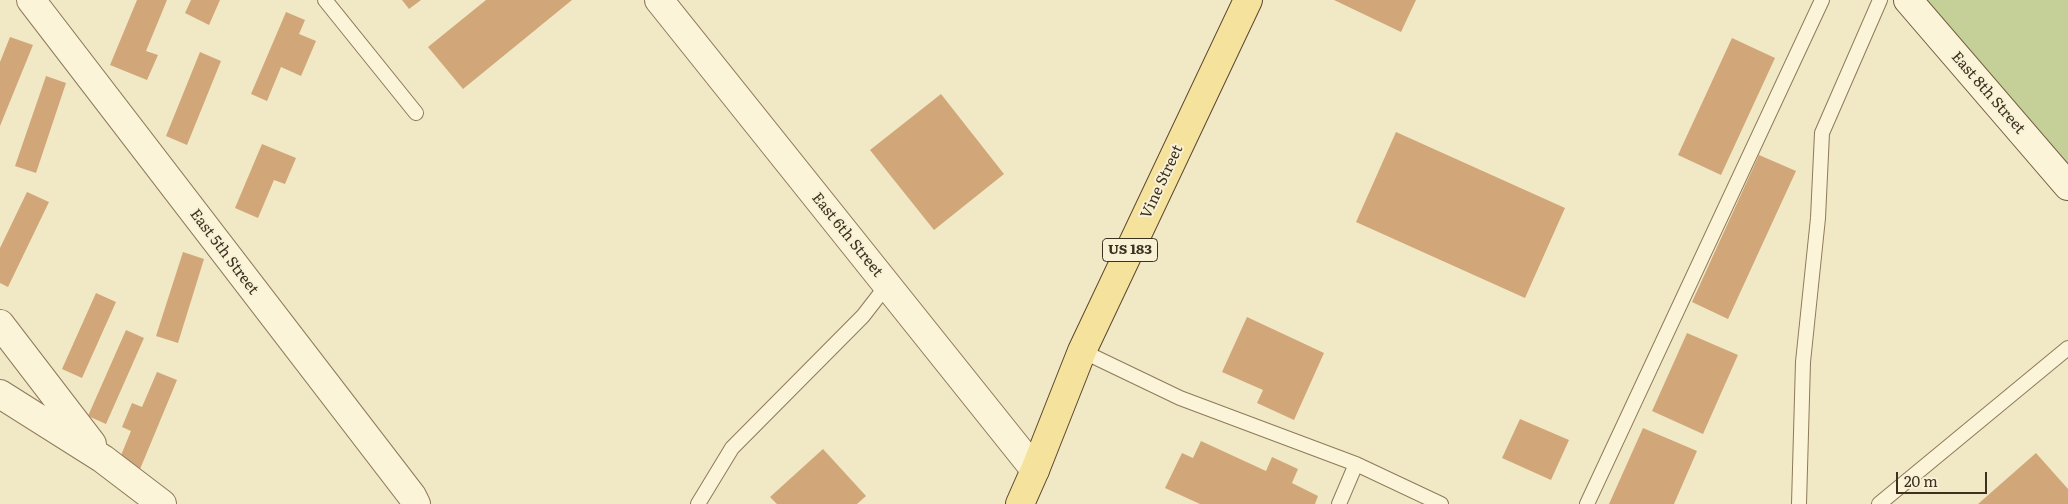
<!DOCTYPE html>
<style>
body{margin:0}
#map{position:relative;width:2068px;height:504px;overflow:hidden;background:#f1e8c5;font-family:Literata,serif}
canvas{display:block}
.scale{position:absolute;left:1896px;top:472px;width:91px;height:22px;box-sizing:border-box;border:2px solid #3c301f;border-top:0;padding-left:6px;font-size:15px;line-height:18px;white-space:nowrap;color:#3c301f;-webkit-text-stroke:4px #f8f1d6;paint-order:stroke}
</style>
<div id="map">
<canvas width="2068" height="504"></canvas>
<div class="scale">20 m</div>
</div>
<script>
const g = document.querySelector('canvas').getContext('2d');
g.lineJoin = 'round';
function fill(path, color) {
  g.fillStyle = color;
  g.fill(path, 'evenodd');
}
function stroke(path, color, width, dash) {
  g.strokeStyle = color;
  g.lineWidth = width;
  g.lineCap = dash ? 'butt' : 'round';
  g.setLineDash(dash || []);
  g.stroke(path);
}
function write(font, color, halo, rows, align = 'center') {
  g.font = font + ' Literata,serif';
  g.lineWidth = 4;
  g.setLineDash([]);
  g.textBaseline = 'middle';
  g.strokeStyle = halo;
  g.fillStyle = color;
  for (const [text, x, y, turn = 0] of rows) {
    g.save();
    g.translate(x, y);
    g.rotate((+turn || 0) * Math.PI / 180);
    g.textAlign = isNaN(turn) ? turn : align;
    if (halo) g.strokeText(text, 0, 0);
    g.fillText(text, 0, 0);
    g.restore();
  }
}
fill(new Path2D(`
 M1911,0H2068V168Z`), '#c4d098');
fill(new Path2D(`
 M137,0H167L146,51L158,55L147,80L110,65Z
 M191,0H220L209,25L185,13Z
 M402,0H421L409,9Z
 M486,0H572L463,89L428,47Z
 M1334,0H1416L1401,32Z
 M286,12L305,20L299,34L316,41L301,76L281,67L267,101L251,94Z
 M10,37L33,45L0,126V62Z
 M1732,38L1775,58L1721,175L1678,155Z
 M200,52L221,61L187,145L166,136Z
 M46,76L66,83L36,173L15,166Z
 M941,94L1004,174L934,230L870,150Z
 M1396,132L1565,208L1525,298L1356,222Z
 M262,144L296,158L285,184L274,180L258,218L235,208Z
 M1759,155L1796,171L1728,319L1692,302Z
 M27,192L49,202L8,287L0,283V248Z
 M183,252L204,259L178,343L156,336Z
 M96,293L116,302L82,378L62,369Z
 M1247,317L1324,353L1294,420L1257,403L1263,390L1222,372Z
 M126,330L144,338L106,424L88,416Z
 M1687,333L1738,355L1703,434L1652,411Z
 M157,372L177,380L138,474L117,465L131,431L122,427L132,403L142,407Z
 M1520,419L1569,440L1551,480L1502,458Z
 M1643,428L1697,451L1674,504H1609Z
 M1201,441L1266,471L1272,457L1298,469L1292,483L1318,496L1315,504H1200L1165,488L1182,453L1193,458Z
 M823,449L866,496L857,504H777L770,497Z
 M2036,453L2068,489V504H1978Z`), '#d1a779');
const lane = new Path2D(`
 M325,0L416,113
 M1082,351L1180,398L1356,464L1441,504
 M698,504L732,448L863,316L887,285
 M1339,504L1356,464
 M1587,504L1822,0
 M1799,504L1803,362L1818,218L1822,133L1880,0
 M1879,504L2068,348`);
const street = new Path2D(`
 M31,0L412,496L416,504
 M659,0L1035,470
 M0,324L92,444
 M0,394L103,459L162,504`);
const secondary = new Path2D(`
 M1908,0L2068,186`);
const primary = new Path2D(`
 M1020,504L1035,470L1082,351L1248,0`);
stroke(lane, '#8d7a5a', 16);
stroke(street, '#8d7a5a', 30);
stroke(secondary, '#6f5b3d', 30);
stroke(primary, '#5b482e', 30);
stroke(lane, '#fbf4d9', 14);
stroke(street, '#fbf4d9', 28);
stroke(secondary, '#fbf4d9', 28);
stroke(primary, '#f5e29c', 28);
for (const [x, y, w] of [
 [1130,250,55]
]) {
  const box = new Path2D();
  box.roundRect(x - w / 2, y - 11.5, w, 23, 4);
  g.fillStyle = '#f8f1d6';
  g.fill(box);
  stroke(box, '#3c301f', 1);
}
write('bold 14px', '#3c301f', null, [
 ["US 183",1130,250]
]);
write('15px', '#3c301f', '#f8f1d6', [
 ["East 8th Street",1988,93,49],
 ["Vine Street",1162,182,-65],
 ["East 6th Street",847,235,51],
 ["East 5th Street",224,252,53]
]);
</script>
